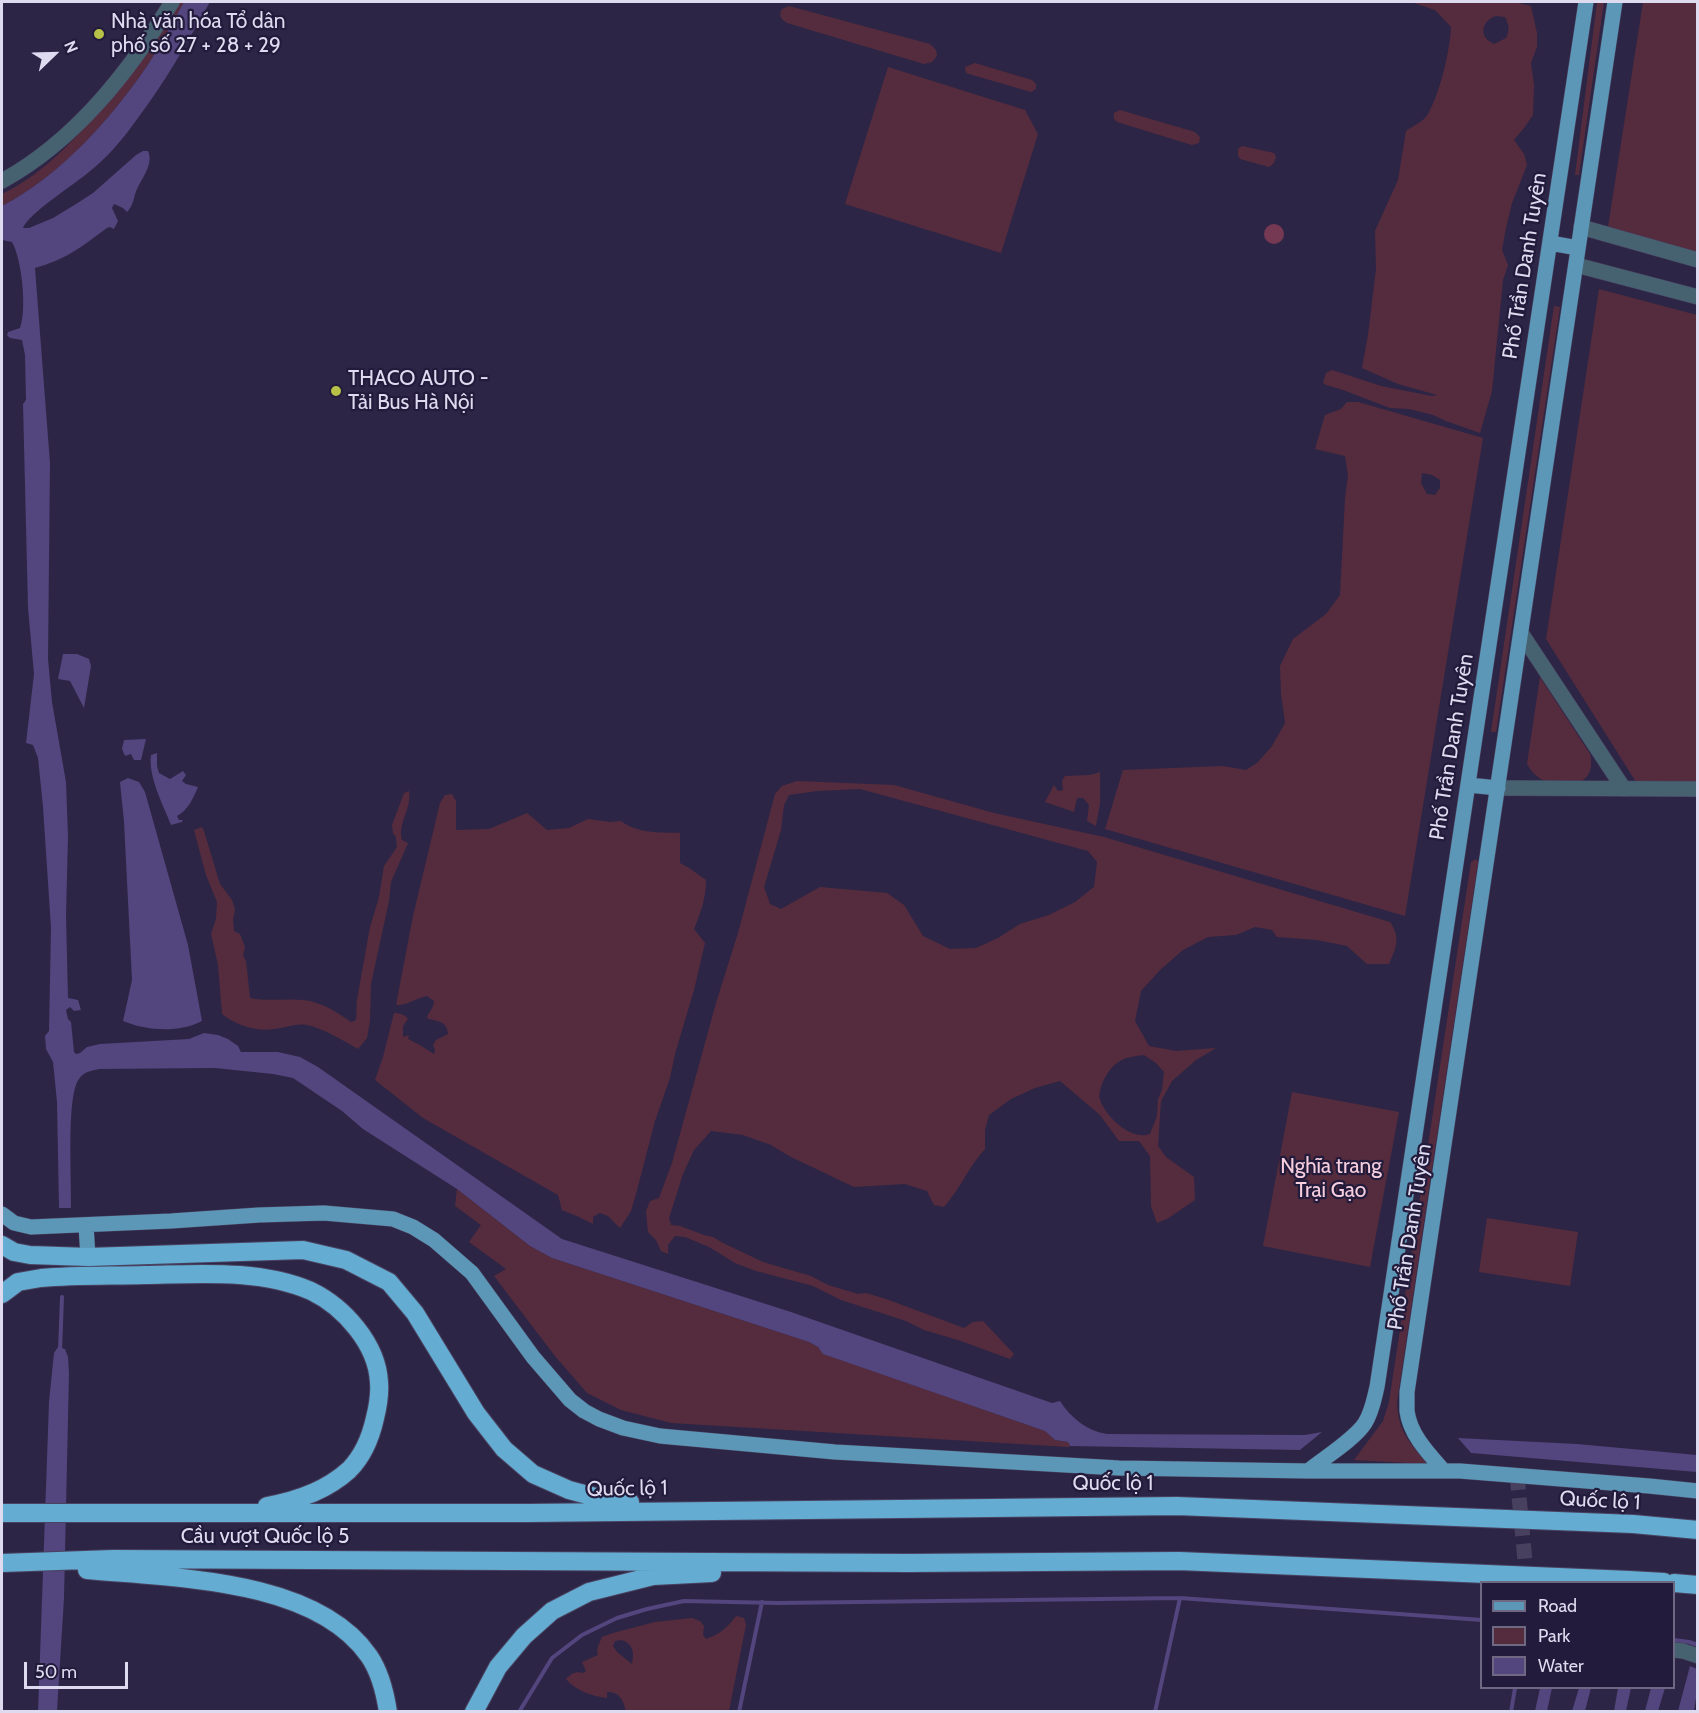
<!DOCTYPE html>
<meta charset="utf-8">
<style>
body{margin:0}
#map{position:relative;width:1699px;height:1713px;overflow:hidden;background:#2d2545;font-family:Cabin,sans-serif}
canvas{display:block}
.frame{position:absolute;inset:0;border:3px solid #dedbf0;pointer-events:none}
.legend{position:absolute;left:1480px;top:1581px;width:195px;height:108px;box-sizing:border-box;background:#231b3b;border:2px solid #6e6883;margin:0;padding:8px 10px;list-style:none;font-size:18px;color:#dedbf0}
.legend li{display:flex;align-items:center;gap:12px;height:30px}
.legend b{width:30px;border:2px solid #6e6883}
.north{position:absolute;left:24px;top:24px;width:60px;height:60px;-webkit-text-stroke:4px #231b3b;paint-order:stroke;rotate:67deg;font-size:16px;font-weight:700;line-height:24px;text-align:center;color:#dedbf0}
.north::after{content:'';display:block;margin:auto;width:21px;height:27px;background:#dedbf0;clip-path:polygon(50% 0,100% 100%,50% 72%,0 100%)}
.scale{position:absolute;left:24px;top:1662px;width:104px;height:27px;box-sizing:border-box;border:3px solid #dedbf0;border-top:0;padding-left:8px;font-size:18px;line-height:21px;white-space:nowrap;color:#dedbf0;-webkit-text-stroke:4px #231b3b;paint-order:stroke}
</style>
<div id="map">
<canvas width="1699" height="1713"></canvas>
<div class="frame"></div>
<ul class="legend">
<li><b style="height:8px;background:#5c97b7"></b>Road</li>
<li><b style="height:16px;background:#552c3e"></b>Park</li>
<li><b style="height:16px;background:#53457d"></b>Water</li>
</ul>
<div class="north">N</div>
<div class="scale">50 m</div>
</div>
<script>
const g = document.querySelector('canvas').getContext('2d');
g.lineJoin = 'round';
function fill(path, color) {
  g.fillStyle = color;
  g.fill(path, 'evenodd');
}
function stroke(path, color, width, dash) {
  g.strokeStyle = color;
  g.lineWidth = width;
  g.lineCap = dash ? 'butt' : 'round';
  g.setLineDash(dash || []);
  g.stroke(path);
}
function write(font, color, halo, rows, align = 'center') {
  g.font = font + ' Cabin,sans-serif';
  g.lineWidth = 4.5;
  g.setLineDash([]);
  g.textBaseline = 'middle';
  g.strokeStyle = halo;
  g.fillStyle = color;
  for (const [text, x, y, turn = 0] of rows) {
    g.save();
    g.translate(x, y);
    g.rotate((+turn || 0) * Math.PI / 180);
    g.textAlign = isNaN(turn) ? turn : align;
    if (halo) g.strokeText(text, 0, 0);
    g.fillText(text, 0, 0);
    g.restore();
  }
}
fill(new Path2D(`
 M176,2H184C172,23 161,45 147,66C110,120 61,175 2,206V194C78,157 129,69 176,2Z
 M1411,2H1514L1531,6L1537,33V47L1531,63L1534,85L1533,115L1524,128L1514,140L1524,154L1527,165L1512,203L1506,228L1502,250L1508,265L1503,280L1492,391L1480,433L1446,421L1433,415L1409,409L1390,408L1343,390L1326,385L1323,383L1326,373L1332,370L1381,386L1432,396L1437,395L1398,384L1362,368L1368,335L1376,269L1375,231L1398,180L1406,131C1413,126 1424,121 1428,114C1440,93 1450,51 1451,27L1435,10ZM1496,16L1505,17C1509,25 1510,29 1506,38L1494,44C1478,37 1481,21 1496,16Z
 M1597,2H1604L1579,175H1575Z
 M1643,2H1697V254L1608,227Z
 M789,6L930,44L936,50L937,56L932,62L924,64L787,23C781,19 778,16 782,9Z
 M975,63L1032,80L1036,84V89L1031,92L969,74L966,73L965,67Z
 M888,67L1025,110L1038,134L1001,253L845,204Z
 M1120,110L1195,132L1200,137L1199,143L1192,145L1117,122L1114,119V113Z
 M1242,146L1274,153L1276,157L1274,163L1269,167L1240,159L1238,155V149Z
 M1599,289L1697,315V782H1636L1546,639Z
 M1554,306L1560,307L1496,732H1491Z
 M1347,402H1358L1483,438L1405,916L1105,829L1123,770L1223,766L1246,770L1257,763L1272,746L1285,723L1281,693L1280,666L1293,639L1326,614L1340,595L1345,499L1348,475L1345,456L1315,449L1325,415L1341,409ZM1422,473L1432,475L1440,480V488L1435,495L1427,494L1421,483Z
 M1540,677L1590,754C1593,766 1591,776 1579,783C1556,783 1540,787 1527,764Z
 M1100,772V803L1096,826L1087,821L1089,805L1083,798H1077L1074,812L1045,802L1054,785L1058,791L1063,790L1062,781L1065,776L1090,775Z
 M797,781L894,785L994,813L1104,837L1390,922C1401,938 1396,948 1389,964H1367L1347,946L1317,940L1277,937L1272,930L1255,927L1236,935L1208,937L1183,950L1160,970L1141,991L1135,1021L1149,1046L1176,1051L1216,1048L1196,1060L1172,1081L1161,1101L1158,1146L1166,1157L1194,1177L1195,1200L1167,1219L1157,1223L1151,1206L1150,1156L1139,1141H1119L1100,1115L1060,1081L1035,1088L1011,1099L989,1115L985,1130V1149C969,1166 960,1189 944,1207L934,1205L927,1191L905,1184L854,1187L789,1156L771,1145L743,1135L711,1131L694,1150L683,1174L669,1218L671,1225L680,1226L704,1235L713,1237L723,1243L763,1262L811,1276L828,1285L858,1294L866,1293L886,1299L964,1328L973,1322L983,1321L1014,1354L1010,1359L961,1341L924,1330L906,1321L841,1300L813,1286L756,1271L735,1263L709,1247L685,1237L675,1236L668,1245V1254L661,1251L656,1240L648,1232L646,1211L650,1201L659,1198L672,1163L716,1003L738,933L775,794L782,786ZM860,789L1088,851L1097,862L1094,887L1075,902L1049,915L1020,924L998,938L976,948L950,949L923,936L904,905L887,893L820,887L781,909L770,904L764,887L781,830L784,805L789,795L817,791ZM1144,1055L1156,1063L1164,1072L1162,1090L1158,1099L1157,1116L1150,1134C1131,1141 1106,1117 1100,1100C1097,1089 1108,1069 1117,1063C1125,1057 1135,1056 1144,1055Z
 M409,791C412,809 397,824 402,840L408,843L391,882L389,901L371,984L370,1021L367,1038L358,1049C344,1041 323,1028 307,1025C296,1023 285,1028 274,1029C257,1032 235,1025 222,1014L218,965L211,934L216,919L217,902L206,875L194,830L202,827L204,831L220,884L232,900L235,909L233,920L234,931L240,934L245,947L243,955L246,961L250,998C268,1002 286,998 303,1000C322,1002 337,1012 351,1022L356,1020L357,1000L370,927L379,897L384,866L397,847L396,837L393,833L392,825L404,793Z
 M452,794L456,801V830L489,829L527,813L547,830L569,828L588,819L610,822L621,821C638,834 659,832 680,833V863L689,868L706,880C706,898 701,912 694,929L705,943L694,990L675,1054L670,1078L655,1121L636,1194L631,1211L620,1228L608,1216L600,1213L593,1217V1224L579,1217L562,1210L558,1195L423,1118L375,1080L383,1057L394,1013C399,1013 406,1015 408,1019L403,1026V1037L409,1035L408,1039L418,1044L434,1054L435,1050L433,1045L436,1040L448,1034C447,1020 437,1022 427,1018C428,1011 433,1011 434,1001L427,996C416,998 406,1006 396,1005L413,916L440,803L445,795Z
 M1476,859L1478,862L1397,1402C1398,1432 1409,1441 1427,1464L1354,1460L1383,1421L1389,1402L1471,862Z
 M1292,1092L1399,1112L1370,1267L1263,1246Z
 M457,1189L530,1246L552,1258L809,1342L818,1347L824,1354L1045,1431L1055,1440L1068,1442L1070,1446L1069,1447L671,1423L621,1410L587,1393L555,1356L494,1276L506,1269L469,1242L481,1225L455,1206Z
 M1487,1218L1578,1232L1570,1286L1479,1272Z
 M736,1616L744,1618L746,1625L729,1711H626C623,1700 620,1692 607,1692V1698C592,1696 576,1691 566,1679C571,1674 576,1671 583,1673L586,1671L582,1662L598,1655L597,1649L602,1637L613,1633L655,1622L692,1618L700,1621L704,1626L703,1635L706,1639C719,1635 728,1627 736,1616ZM622,1640C634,1645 634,1652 632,1664L617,1652L613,1646L615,1641Z`), '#552c3e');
fill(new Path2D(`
 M1264 234a10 10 0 1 1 20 0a10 10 0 1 1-20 0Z`), '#763954');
fill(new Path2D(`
 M184,2H210C187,43 164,84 135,122C122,140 107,158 89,172C75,184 29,213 23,228H29L53,218L76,204L93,193L136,155L143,151H148C154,164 142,178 137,189C133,198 134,205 127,212L123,208L114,204L112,208L118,221L114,229L110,227L107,228C81,247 67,259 35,268L50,463L48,659L52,702L66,782L68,836L66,916L68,998L78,1000L81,1010L74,1011L70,1007L66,1010L68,1019L71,1022L74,1052L76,1054L80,1053L87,1047L100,1044L189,1039L204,1033L218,1035L228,1039L238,1046L241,1052H278L300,1057L318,1067L562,1239L791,1312L1052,1403L1060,1401C1071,1418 1087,1431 1107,1434L1305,1435L1322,1432L1300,1450L1070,1446L1068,1442L1055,1440L1045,1431L823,1354L818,1347L809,1342L552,1258L530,1246L457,1189L363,1129L342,1111L293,1078L273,1074L215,1068L99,1069C91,1071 85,1071 79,1079C66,1096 72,1181 71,1208H59L57,1102L53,1062L46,1049L45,1036L49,1031L51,928L43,807L38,758L33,745L26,743L34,674L28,608L23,404L26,400L25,355L22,340L10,338L7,335L8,332L20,328C27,309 22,260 12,242L2,240V206C61,175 110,120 147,66C161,45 172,23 184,2Z
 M63,654H77L89,659L91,666L84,708L70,681L58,679Z
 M146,739L141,760H134L131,754L125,756L122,749L124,740Z
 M157,753V766L159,773L170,779L183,771L186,775L182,781L186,784L198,787C193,799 188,810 177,816L179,820H183L182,822L171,825C163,804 148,777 151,755Z
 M128,778L139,782L145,792L188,945L202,1021C179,1033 147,1031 123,1021L132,980L124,822L120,782Z
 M58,1347L65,1349L68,1357L69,1373L64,1598L57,1711L38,1712L49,1402L54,1353Z
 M1458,1438L1577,1444L1697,1455V1472L1471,1453Z
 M1690,1666L1697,1669V1692L1694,1711H1678Z
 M1540,1688H1552L1547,1711H1535Z
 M1579,1688H1591L1585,1711H1572Z
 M1618,1688H1631L1626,1711H1614Z
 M1651,1688H1665L1658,1711H1645Z`), '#53457d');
stroke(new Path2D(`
 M60,1351L62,1297
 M1674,1640L1689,1642L1698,1645
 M519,1712L552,1658L582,1635L617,1618L647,1609L684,1601L778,1603L1180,1598L1482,1620
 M739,1712L762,1602
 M1155,1712L1180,1598
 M1511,1712L1515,1688`), '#53457d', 4);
stroke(new Path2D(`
 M1517,1475L1527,1582`), '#48405f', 15, [15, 8]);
const minor = new Path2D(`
 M2,181C75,141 129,72 172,2
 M1581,227L1698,260
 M1576,265L1698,297
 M1521,633L1624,789
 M1498,788L1698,789
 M1674,1650L1683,1651L1698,1656`);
const major = new Path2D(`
 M1550,243L1578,248
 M1468,785L1498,788
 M2,1214L14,1223L31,1227L171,1221L259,1215L324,1213L393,1219L413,1227L434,1240L472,1273L533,1357L570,1400L584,1411L599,1419L623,1428L660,1436L835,1452L1119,1468L1308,1471H1460L1649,1486L1698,1491
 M86,1225L88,1257
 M1308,1471C1324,1458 1355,1439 1365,1423C1372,1412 1374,1399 1377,1387L1586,2
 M1444,1471C1429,1454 1410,1435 1407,1411C1407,1405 1407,1398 1407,1392L1615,2`);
const highway = new Path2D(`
 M2,1245L14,1252L30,1255L88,1257L303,1250L346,1260L389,1282L415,1313L476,1413L504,1449L533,1474L569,1490L610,1501L630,1502
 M2,1294L18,1282L41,1278C76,1275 110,1276 145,1275C199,1274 260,1269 311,1291C344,1307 377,1344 379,1382C380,1394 378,1406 375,1418C371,1436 363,1456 349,1470C327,1490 296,1501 267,1506
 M2,1513H528L1177,1506L1633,1524L1698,1530
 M2,1563L113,1559L908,1563L1179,1561L1629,1580L1664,1582
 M87,1570C172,1578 315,1578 369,1656C380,1672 385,1692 388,1712
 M1674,1583L1698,1585
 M474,1712L498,1667L524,1636L552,1611L589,1592L653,1576L712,1573`);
stroke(minor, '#494260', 16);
stroke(major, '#494260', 16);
stroke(highway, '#494260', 20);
stroke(minor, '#466271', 15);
stroke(major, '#5c97b7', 15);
stroke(highway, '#64acd2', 18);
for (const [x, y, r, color] of [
 [99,34,6,"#b7c147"],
 [336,391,6,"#b7c147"]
]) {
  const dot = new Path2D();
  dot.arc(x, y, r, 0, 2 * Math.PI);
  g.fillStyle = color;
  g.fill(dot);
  stroke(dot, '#231b3b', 2);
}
write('21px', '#dedbf0', '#231b3b', [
 ["Nhà văn hóa Tổ dân",111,22],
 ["phố số 27 + 28 + 29",111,46],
 ["THACO AUTO -",348,379],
 ["Tải Bus Hà Nội",348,403]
], 'left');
write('21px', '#dedbf0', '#231b3b', [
 ["Phố Trần Danh Tuyên",1525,266,-81],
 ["Phố Trần Danh Tuyên",1452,747,-81],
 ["Phố Trần Danh Tuyên",1410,1237,-81],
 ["Quốc lộ 1",1113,1484],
 ["Quốc lộ 1",627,1489,-1],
 ["Quốc lộ 1",1600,1501,3],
 ["Cầu vượt Quốc lộ 5",265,1537]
]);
write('21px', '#f6cedd', '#231b3b', [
 ["Nghĩa trang",1331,1167],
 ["Trại Gạo",1331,1191]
]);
</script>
